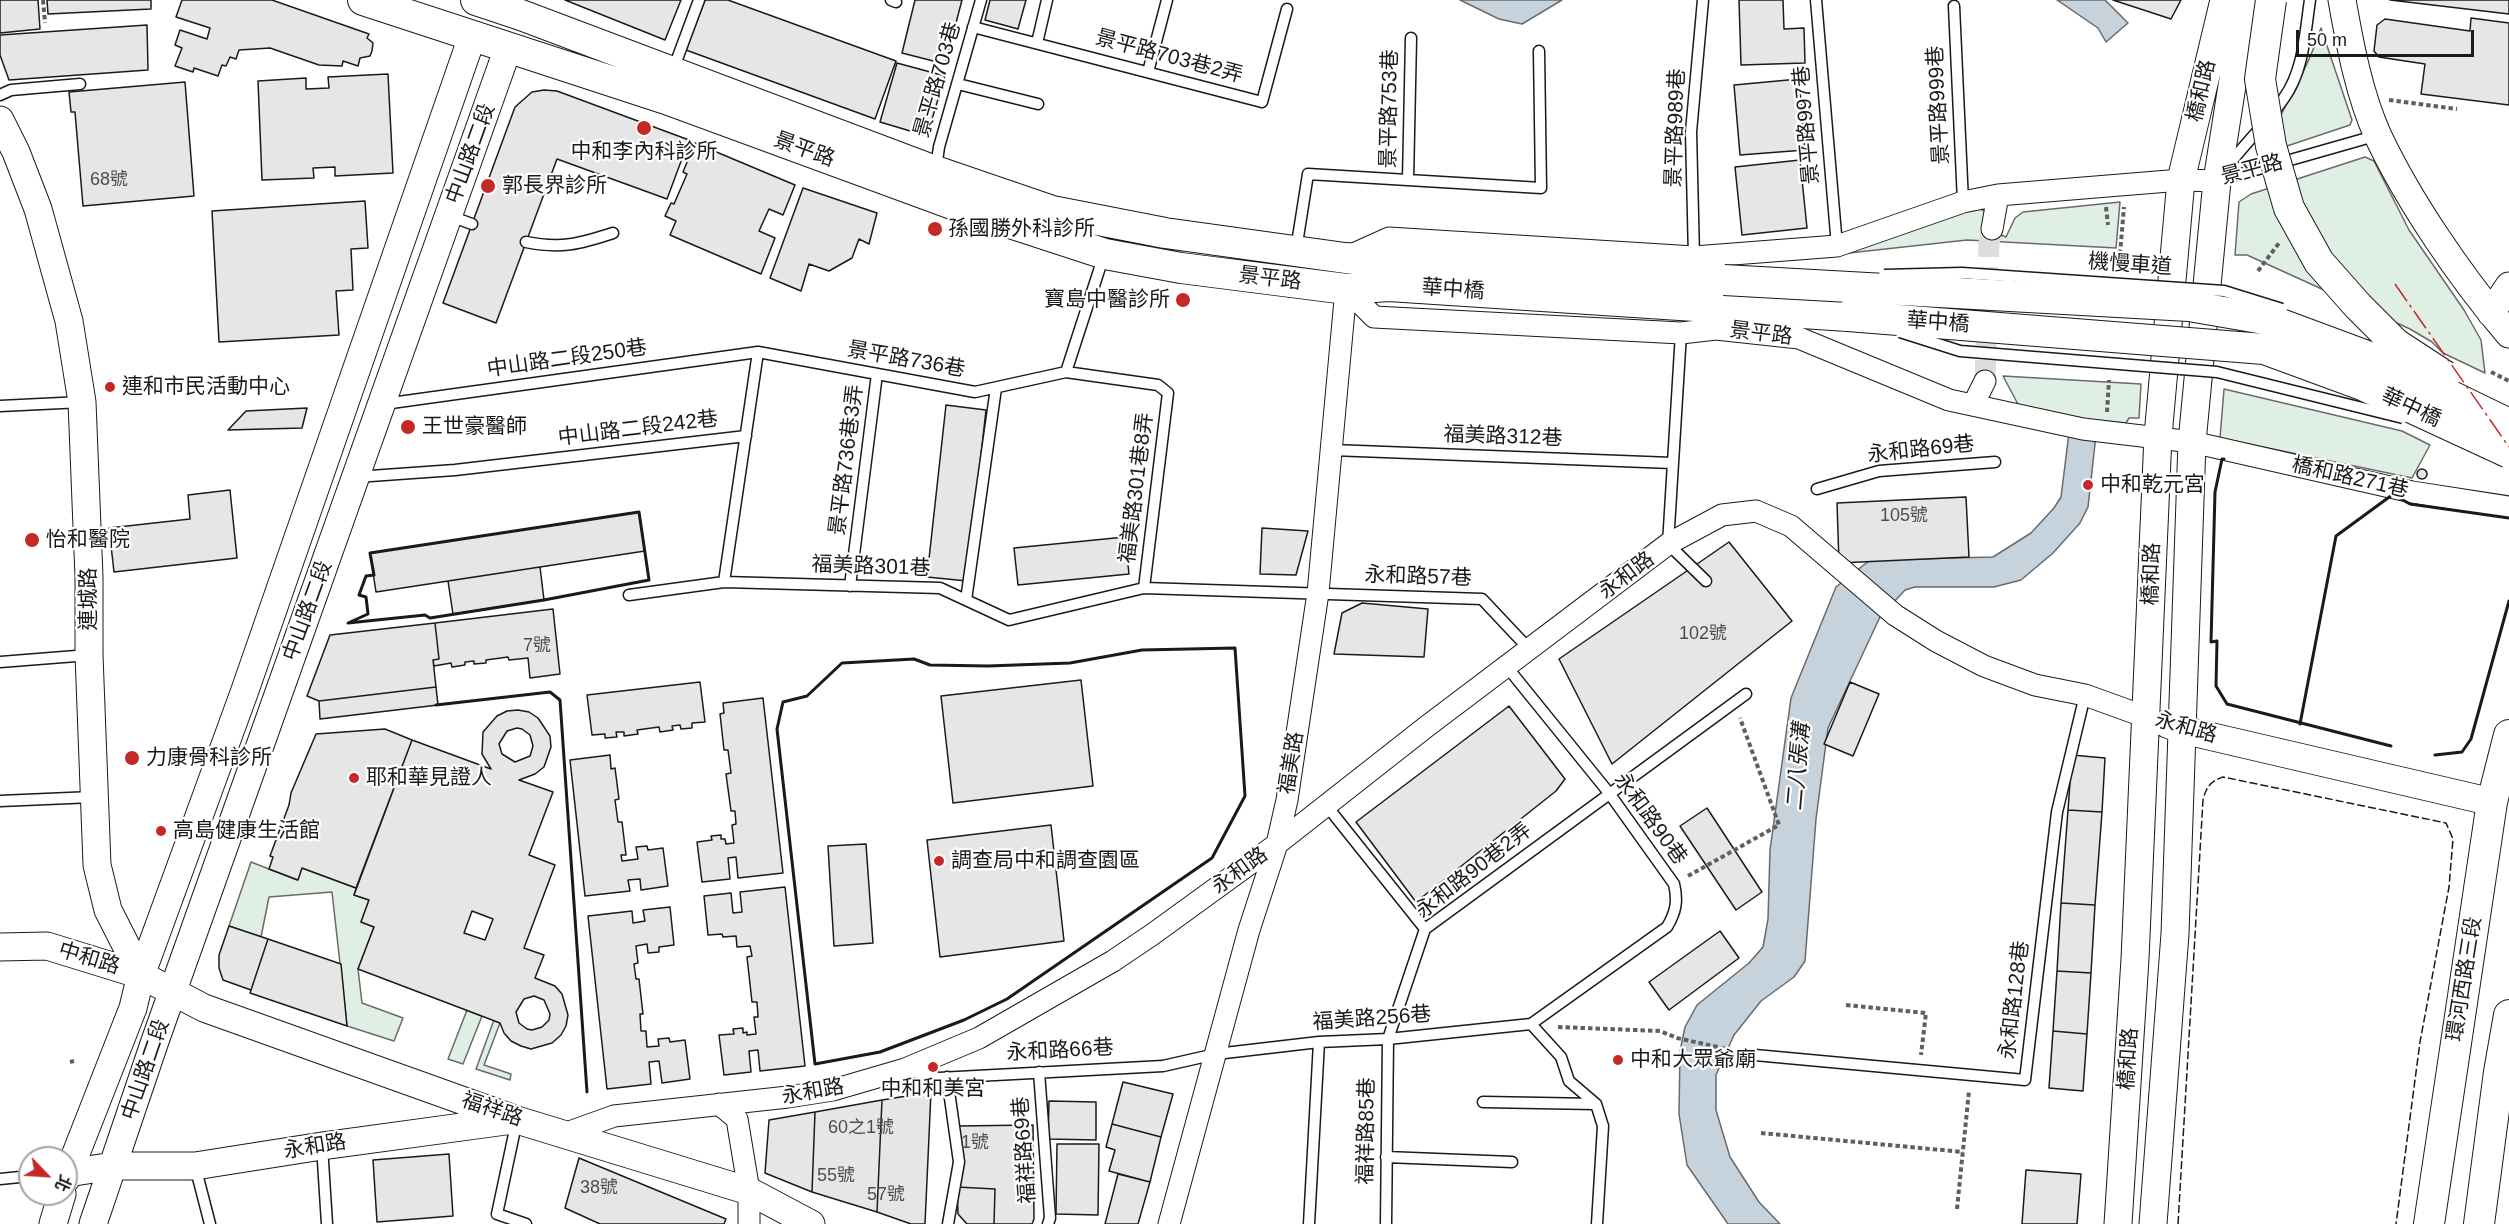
<!DOCTYPE html>
<meta charset="utf-8">
<style>
body{margin:0}
#map{position:relative;width:2509px;height:1224px;overflow:hidden;background:#fff;font-family:Arial,"Noto Sans TC",sans-serif}
canvas{display:block}
.north{position:absolute;left:18px;top:1146px;width:60px;height:60px;box-sizing:border-box;background:#fff;border:2px solid #a3a3a3;border-radius:50%;rotate:115deg;font-size:16px;font-weight:700;line-height:24px;text-align:center;color:#1a1a1a}
.north::after{content:'';display:block;margin:auto;width:21px;height:27px;background:#c62828;clip-path:polygon(50% 0,100% 100%,50% 72%,0 100%)}
.scale{position:absolute;left:2296px;top:30px;width:178px;height:27px;box-sizing:border-box;border:3px solid #1a1a1a;border-top:0;padding-left:8px;font-size:18px;line-height:21px;white-space:nowrap;color:#1a1a1a;-webkit-text-stroke:4px #fff;paint-order:stroke}
</style>
<div id="map">
<canvas width="2509" height="1224"></canvas>
<div class="north">北</div>
<div class="scale">50 m</div>
</div>
<script>
const g = document.querySelector('canvas').getContext('2d');
g.lineJoin = 'round';
function fill(path, color) {
  g.fillStyle = color;
  g.fill(path, 'evenodd');
}
function stroke(path, color, width, dash) {
  g.strokeStyle = color;
  g.lineWidth = width;
  g.lineCap = dash ? 'butt' : 'round';
  g.setLineDash(dash || []);
  g.stroke(path);
}
function write(font, color, halo, rows, align = 'center') {
  g.font = font + ' Arial,"Noto Sans TC",sans-serif';
  g.lineWidth = 4.5;
  g.setLineDash([]);
  g.textBaseline = 'middle';
  g.strokeStyle = halo;
  g.fillStyle = color;
  for (const [text, x, y, turn = 0] of rows) {
    g.save();
    g.translate(x, y);
    g.rotate((+turn || 0) * Math.PI / 180);
    g.textAlign = isNaN(turn) ? turn : align;
    if (halo) g.strokeText(text, 0, 0);
    g.fillText(text, 0, 0);
    g.restore();
  }
}
const green = new Path2D(`
 M2321,28L2352,120L2350,125L2260,155C2281,112 2306,74 2321,28Z
 M2365,157L2374,161L2409,230L2464,310L2481,340L2485,373L2443,353L2432,342L2410,329L2247,255H2235L2239,202L2251,194Z
 M2120,202L2116,248L1967,240L1831,255L1977,207L1990,214L1983,228L2006,237L2015,218L2023,212Z
 M2003,376L2141,384L2139,418H2129L2126,423L2075,418L2020,408Z
 M2224,389L2402,431L2430,445L2412,478L2220,438Z
 M251,862L297,880L302,868L356,888L354,895L369,900L361,922L374,927L358,969L362,1003L403,1018L394,1041L347,1026L332,892L269,897L261,937L229,926Z
 M467,1010L482,1016L463,1064L448,1059Z
 M494,1020L500,1023L484,1065L511,1074L510,1080L476,1069Z`);
fill(green, '#e0efe3');
stroke(green, '#6a6a6a', 1.5);
const water = new Path2D(`
 M1460,0H1562L1522,24L1499,19Z
 M2057,0H2105L2128,23L2106,42L2098,28Z
 M2069,433L2096,435L2088,507L2080,523L2053,553L2021,580L1994,587H1915L1905,590L1880,617L1828,728L1816,819L1805,961L1794,977L1761,1001L1734,1035L1716,1075V1110L1730,1157L1759,1202L1780,1224H1728L1687,1165L1679,1114L1680,1051L1685,1027L1697,1005L1749,963L1763,947L1768,919L1770,850L1791,698L1836,587L1870,560L1993,557L2031,533L2054,508L2061,497Z`);
fill(water, '#c6d2dc');
stroke(water, '#6a6a6a', 1.5);
const building = new Path2D(`
 M0,0H38L40,29L0,33Z
 M47,0H151V9L48,14Z
 M182,0H272L369,34L367,38L373,43L372,51L370,56L360,58L358,66L343,61L342,66L319,65L270,48L239,50L236,59L230,57L226,66L222,65L218,76L194,68L193,72L175,66L182,48L175,45L180,30L207,39L210,28L176,17Z
 M565,0H681L665,40Z
 M705,0H728L896,61L875,119L686,50Z
 M915,0H962L945,64L902,53Z
 M990,0H1026L1018,29L985,20Z
 M1739,0H1783L1784,29L1804,28L1805,63L1741,65Z
 M2113,0H2181L2171,19Z
 M2390,0H2509V14Z
 M2471,18L2509,23V105L2421,94L2425,64L2379,57L2374,51L2377,25L2385,19L2470,31Z
 M147,25L148,70L9,80L0,55V35Z
 M897,63L945,76L927,136L880,122Z
 M388,74L393,173L335,176V167L313,168L314,178L262,180L258,81L306,78V89L329,88L328,77Z
 M1799,79L1805,150L1740,155L1734,85Z
 M185,82L194,196L83,206L75,112H71L69,92Z
 M544,90L557,91L689,140L667,199L557,159L496,323L443,303L515,107L532,92Z
 M695,143L795,185L783,215L769,209L759,231L775,238L761,274L670,235L676,221L665,216L671,203L674,204L687,174L683,172Z
 M1800,160L1807,228L1742,235L1735,167Z
 M803,188L877,213L869,244L859,239L852,258L829,271L809,264L801,291L770,278Z
 M365,201L368,248L351,249L353,290L336,291L339,335L219,342L212,211Z
 M946,405L986,410L967,581L927,577Z
 M307,408L302,428L228,430L246,411Z
 M2417 474a5 5 0 1 1 10 0a5 5 0 1 1-10 0Z
 M230,490L237,558L114,572L109,528L190,519L188,495Z
 M1966,497L1969,557L1839,563L1837,503Z
 M639,512L645,551L376,592L370,553Z
 M1262,528L1308,531L1296,575L1260,574Z
 M1125,537L1129,574L1018,585L1014,548Z
 M1729,542L1792,621L1612,764L1559,659Z
 M540,567L544,600L453,614L448,581Z
 M1362,603L1428,609L1424,657L1334,654L1342,613Z
 M553,609L560,674L530,678L528,658L509,660L508,657L486,660V663L474,664V661L465,662V665L452,667L451,663L434,666L433,660L439,659L435,623Z
 M435,623L439,659L433,660L436,687L319,701L307,696L330,635Z
 M1081,680L1093,786L953,803L941,696Z
 M700,682L705,722L692,723V728L681,729L680,725L672,726L673,730L660,732L659,727L637,730L638,734L624,736V732H616L617,737L605,738V734L592,735L587,695Z
 M1850,682L1879,694L1853,756L1824,744Z
 M436,687L438,705L320,719L319,701Z
 M763,698L783,873L738,878L736,857L728,858L730,879L702,882L697,842L712,840L711,836L721,835V839H725L726,844L734,843L732,825L736,824L735,811H731L726,774L731,773L728,750H724L720,714L724,713L723,703Z
 M1509,706L1565,779L1556,791L1416,902L1356,822Z
 M518,710L529,712L538,718L550,736L551,747L544,767L535,774L519,780L553,792L529,855L555,865L524,948L544,955L535,978L555,986L562,994L568,1015L566,1026L561,1035L552,1043L531,1049L521,1046L511,1041L504,1033L500,1023L358,969L374,927L361,922L369,900L354,895L412,740L491,769L482,754L483,732L497,716L507,711ZM517,728L522,729L530,735L533,746L530,756L515,762L502,754L499,744L507,731ZM472,911L493,919L485,940L464,933ZM534,996L544,1000L550,1014L549,1020L542,1027L532,1030L527,1029L519,1023L516,1012L524,999Z
 M385,729L412,740L356,888L302,868L298,880L269,869L273,857L270,856L289,805L291,793L316,734Z
 M610,755L611,769L615,768L619,799L615,800L618,822H622L626,855H621L622,861L638,859L636,847L647,846L648,850L663,848L668,886L641,890L640,879L628,880L630,891L585,896L570,760Z
 M2072,755L2105,758L2102,812L2068,810Z
 M1707,808L1762,892L1736,910L1680,826Z
 M2068,810L2102,812L2095,905L2061,903Z
 M1051,825L1064,941L940,957L927,840Z
 M866,844L873,943L834,946L828,846Z
 M785,887L805,1066L760,1071L758,1050L749,1051L751,1072L724,1075L719,1035L734,1034L733,1029L743,1028V1033L747,1032V1035L756,1034L754,1017H758L757,1002H752L747,957L752,956L750,946L737,947L736,936L723,937L722,934L708,935L704,896L731,893L733,913L742,912L740,892Z
 M2061,903L2095,905L2091,973L2057,971Z
 M670,907L674,945L659,947V952L648,953L647,944L636,946L638,963L634,964L636,979H639L643,1014H640L641,1031H646L647,1047L659,1046L658,1039L669,1038L670,1042L685,1040L690,1079L662,1083L659,1061L649,1062L651,1084L607,1089L588,916L632,911L633,923L645,921L643,910Z
 M229,926L268,939L251,990L223,980L219,968V955Z
 M1720,931L1739,958L1669,1010L1649,982Z
 M268,939L341,964L347,1026L250,993Z
 M2057,971L2091,973L2087,1034L2053,1031Z
 M2053,1031L2087,1034L2083,1091L2049,1088Z
 M1123,1082L1173,1094L1161,1137L1112,1124Z
 M931,1092L925,1224H911L877,1212L882,1100Z
 M882,1100L877,1212L812,1192L815,1112Z
 M1049,1101L1096,1102V1140L1048,1139Z
 M815,1112L812,1192L765,1173L769,1120Z
 M1112,1124L1161,1137L1150,1182L1109,1171L1115,1150L1106,1147Z
 M1033,1125L1034,1219L1032,1224H994L995,1189L957,1187V1126Z
 M1057,1144H1099L1098,1215L1056,1214Z
 M449,1154L453,1216L377,1222L373,1160Z
 M579,1158L726,1219L724,1224H600L565,1208Z
 M2026,1170L2081,1174L2077,1224H2022Z
 M1118,1174L1150,1182L1138,1224H1105Z
 M957,1187L995,1189L994,1224H967L958,1214Z`);
fill(building, '#e6e6e6');
stroke(building, '#1a1a1a', 1.5);
stroke(new Path2D(`
 M1985,381L1989,243L1992,229`), '#ddd', 21, [21, 10]);
const service = new Path2D(`
 M891,0L896,2
 M1816,0L1837,246
 M1954,6L1963,202
 M973,27L1262,102L1287,9
 M1037,43L1047,0
 M673,70L699,0
 M1148,72L1167,0
 M958,84L1038,104
 M0,95L11,90L80,84
 M2228,166C2245,143 2268,122 2284,98C2304,70 2305,33 2310,0
 M936,168L939,147L981,0
 M1408,180L1411,38
 M2220,180L2378,135
 M450,216L472,224
 M526,242C560,249 580,244 613,233
 M1296,250L1308,174L1541,188L1539,51
 M1694,257L1691,132L1703,0
 M1681,333L1668,544L1706,581
 M1066,372L1158,385L1168,393L1144,588
 M384,404L758,352L975,392L1066,372L1104,255
 M0,406L82,402
 M1332,450L1672,463
 M356,477L455,470L746,436
 M1817,489L1879,471L1995,462
 M724,582L758,352
 M850,586L877,374
 M629,595L724,582L940,588L1009,620L1144,588L1482,599L1530,650
 M966,600L996,388
 M0,662L89,655
 M0,801L93,797
 M1326,805L1425,929
 M1531,1024L1561,1057L1569,1081L1596,1104L1603,1126L1597,1224
 M1755,1055L2025,1080L2057,812L2085,695
 M908,1070L939,1078L1163,1066L1216,1054L1319,1042L1388,1039L1531,1024L1667,927C1676,912 1678,901 1674,884L1609,793L1507,667
 M1039,1072L1050,1218L1048,1224
 M947,1077L959,1162L948,1224
 M1483,1102L1596,1104
 M517,1120L497,1214L526,1224
 M322,1146L327,1224
 M1386,1157L1512,1162
 M195,1166L210,1224
 M0,1179L30,1176
 M1309,1224L1319,1042
 M1386,1224L1388,1039L1425,929L1746,694`);
const minor = new Path2D(`
 M1992,229L1998,195
 M1349,256L1389,238L1694,257L1837,246L1963,202L1998,195L2181,180L2217,181
 M1346,289L1374,317L1681,333L1716,329L1799,338L1949,400L2083,429L2192,442L2412,492L2509,507
 M1973,405L1985,381
 M719,1104L737,1119L749,1191V1224
 M564,1134L614,1116L788,1097L833,1090L905,1069L979,1038L1113,961L1153,934L1277,844L1426,727L1668,544L1722,515L1756,511L1791,526L1895,615L1936,641L1984,666L2035,685L2085,695L2146,717
 M1169,1224L1249,930L1277,844L1287,800L1318,593L1346,289`);
const tertiary = new Path2D(`
 M2342,0C2350,45 2359,94 2378,136C2409,202 2462,279 2509,334
 M0,120L16,152L38,209L69,321L82,402L89,577V655L97,865L108,910L141,975
 M2491,313L2509,286
 M2167,724L2183,730L2492,802
 M0,947L47,946L141,975L204,1008L517,1120L749,1191L811,1224
 M68,1173L113,1166H195L322,1146L513,1120
 M66,1179L133,1008L141,975L244,693L472,37
 M53,1224L62,1194
 M93,1224L155,1041L508,48
 M2118,1224L2135,959L2158,436L2181,180L2224,0
 M2153,1224L2175,934L2192,442L2217,181L2237,54L2249,0`);
const secondary = new Path2D(`
 M363,0L666,99L952,204L1105,254L1181,268L1346,289L1389,286L1848,316
 M476,0L521,15L935,171L1052,211L1165,233L1345,258L1724,280
 M2429,1224L2492,802L2509,735
 M2479,1224L2499,1072L2509,1015`);
stroke(service, '#1a1a1a', 13);
stroke(minor, '#1a1a1a', 23);
stroke(tertiary, '#1a1a1a', 29);
stroke(secondary, '#1a1a1a', 32);
stroke(new Path2D(`
 M43,0L45,23
 M2389,100L2457,109
 M2106,207L2108,225
 M2120,254L2124,207
 M2258,271L2279,243
 M2491,372L2509,381
 M2107,412L2109,380
 M1688,876L1779,825L1740,718
 M1846,1005L1926,1013L1921,1055
 M1558,1027L1660,1031L1677,1038L1740,1052
 M70,1062L74,1061
 M1761,1133L1963,1152
 M1957,1209L1969,1091`), '#5f5f5f', 4, [4.5, 3]);
stroke(service, '#fff', 10);
stroke(minor, '#fff', 21);
stroke(tertiary, '#fff', 27);
stroke(secondary, '#fff', 30);
const serviceBridge = new Path2D(`
 M1884,275L1962,273L2224,291L2282,309
 M1900,332L1960,351L2217,372L2403,418`);
const secondaryBridge = new Path2D(`
 M2271,0L2260,79L2271,146L2289,208L2319,262L2358,306L2396,344L2445,376
 M1724,280L2189,306L2270,320L2375,359L2509,424
 M1848,316L2264,349L2362,385L2509,453`);
stroke(serviceBridge, '#1a1a1a', 13, []);
stroke(secondaryBridge, '#1a1a1a', 32, []);
stroke(serviceBridge, '#fff', 10);
stroke(secondaryBridge, '#fff', 30);
stroke(new Path2D(`
 M2178,1224L2203,800C2206,787 2211,781 2223,777L2446,823L2453,839L2449,887L2420,1042L2396,1224`), '#1a1a1a', 1.5, [8, 3]);
stroke(new Path2D(`
 M2224,459H2222L2215,492L2211,642L2217,641L2216,686L2227,704L2391,746
 M2401,499L2410,504L2509,518
 M639,512L649,580L544,600L430,618L425,615L348,623L368,614L366,597L359,595L366,576L374,575L370,553Z
 M1235,648L1245,796L1212,858L1007,999L964,1020L880,1052L815,1064L777,729L783,702L807,696L842,663L914,659L930,665L988,666L1070,663L1142,650Z
 M436,705L550,692L560,700L587,1092
 M2300,724L2336,536L2392,495
 M2435,755L2462,752L2471,739L2509,601`), '#1a1a1a', 3);
stroke(new Path2D(`
 M2395,284L2509,447`), '#c62828', 1.5, [21, 4.5, 3, 4.5]);
for (const [x, y, r, color] of [
 [644,128,8,"#c62828"],
 [488,186,8,"#c62828"],
 [935,229,8,"#c62828"],
 [1183,300,8,"#c62828"],
 [110,387,6,"#c62828"],
 [408,427,8,"#c62828"],
 [2088,485,6,"#c62828"],
 [32,540,8,"#c62828"],
 [132,758,8,"#c62828"],
 [354,778,6,"#c62828"],
 [161,831,6,"#c62828"],
 [939,861,6,"#c62828"],
 [1618,1060,6,"#c62828"],
 [933,1067,6,"#c62828"]
]) {
  const dot = new Path2D();
  dot.arc(x, y, r, 0, 2 * Math.PI);
  g.fillStyle = color;
  g.fill(dot);
  stroke(dot, '#fff', 2);
}
write('18px', '#4d4d4d', null, [
 ["68號",109,180],
 ["105號",1904,516],
 ["102號",1703,634],
 ["7號",537,646],
 ["60之1號",861,1128],
 ["1號",975,1143],
 ["55號",836,1176],
 ["38號",599,1188],
 ["57號",886,1195]
]);
write('21px', '#1a1a1a', '#fff', [
 ["景平路703巷2弄",1169,57,15],
 ["景平路703巷",938,80,-74],
 ["橋和路",2202,91,-77],
 ["景平路999巷",1939,105,-93],
 ["景平路753巷",1390,109,-89],
 ["景平路997巷",1807,125,-95],
 ["景平路989巷",1676,128,-88],
 ["景平路",804,150,20],
 ["中山路二段",471,154,-70],
 ["景平路",2252,170,-15],
 ["機慢車道",2130,265,4],
 ["景平路",1270,279,7],
 ["華中橋",1453,290,4],
 ["華中橋",1938,323,4],
 ["景平路",1761,334,7],
 ["中山路二段250巷",567,359,-8],
 ["景平路736巷",906,360,10],
 ["華中橋",2411,408,25],
 ["中山路二段242巷",638,429,-7],
 ["福美路312巷",1503,437,2],
 ["永和路69巷",1921,450,-6],
 ["景平路736巷3弄",847,460,-83],
 ["橋和路271巷",2350,478,13],
 ["福美路301巷8弄",1137,488,-83],
 ["福美路301巷",871,567,2],
 ["橋和路",2152,574,-88],
 ["永和路",1627,576,-37],
 ["永和路57巷",1418,577,2],
 ["連城路",89,599,-90],
 ["中山路二段",308,611,-70],
 ["永和路",2186,728,16],
 ["福美路",1292,763,-81],
 ["永和路90巷",1650,819,54],
 ["永和路",1240,871,-36],
 ["永和路90巷2弄",1474,871,-38],
 ["中和路",89,959,17],
 ["環河西路三段",2465,979,-81],
 ["永和路128巷",2015,1000,-83],
 ["福美路256巷",1372,1019,-4],
 ["永和路66巷",1060,1051,-3],
 ["橋和路",2129,1059,-86],
 ["中山路二段",146,1070,-71],
 ["永和路",813,1092,-10],
 ["福祥路",492,1110,19],
 ["福祥路85巷",1367,1131,-89],
 ["永和路",315,1147,-9],
 ["福祥路69巷",1025,1150,-94]
]);
write('21px', '#1a1a1a', '#fff', [
 ["中和李內科診所",644,152,"center"],
 ["郭長界診所",502,186],
 ["孫國勝外科診所",948,229],
 ["寶島中醫診所",1170,300,"right"],
 ["連和市民活動中心",122,387],
 ["王世豪醫師",422,427],
 ["中和乾元宮",2100,485],
 ["怡和醫院",46,540],
 ["力康骨科診所",146,758],
 ["耶和華見證人",366,778],
 ["高島健康生活館",173,831],
 ["調查局中和調查園區",951,861],
 ["中和大眾爺廟",1630,1060],
 ["中和和美宮",933,1089,"center"]
], 'left');
write('italic 22px', '#1a1a1a', '#fff', [
 ["二八張溝",1799,767,-85]
]);
</script>
